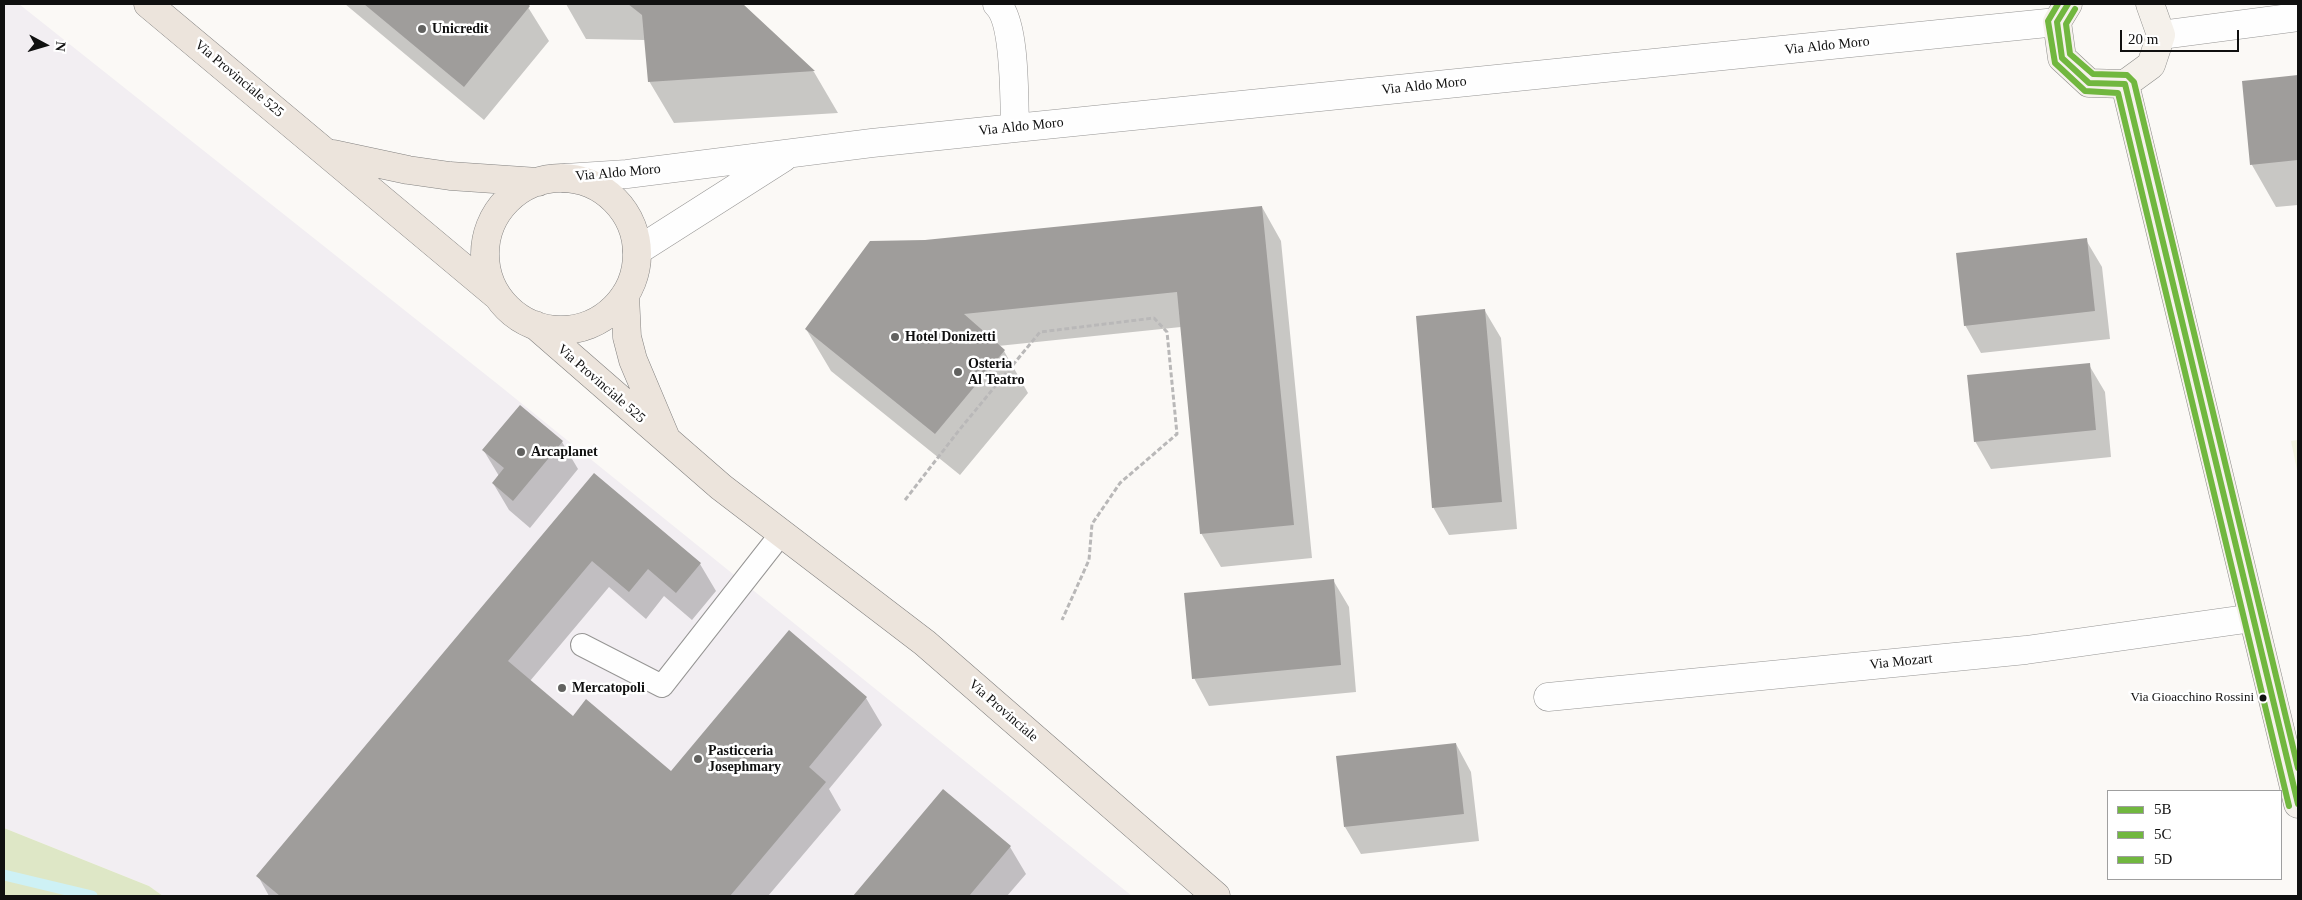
<!DOCTYPE html>
<style>
body{margin:0}
#map{position:relative;width:2302px;height:900px;overflow:hidden;background:#fbf9f6;font-family:Georgia,serif}
canvas{display:block}
.frame{position:absolute;inset:0;border:5px solid #101010;pointer-events:none}
.legend{position:absolute;left:2107px;top:790px;width:175px;height:90px;box-sizing:border-box;background:#fff;border:1px solid #9f9f9f;margin:0;padding:6px 9px;list-style:none;font-size:15px;color:#101010}
.legend li{display:flex;align-items:center;gap:10px;height:25px}
.legend b{width:25px;border:1px solid #9f9f9f}
.north{position:absolute;left:20px;top:20px;width:50px;height:50px;-webkit-text-stroke:4px #fff;paint-order:stroke;rotate:96deg;font-size:14px;font-weight:700;line-height:20px;text-align:center;color:#101010}
.north::after{content:'';display:block;margin:auto;width:18px;height:22px;background:#101010;clip-path:polygon(50% 0,100% 100%,50% 72%,0 100%)}
.scale{position:absolute;left:2120px;top:30px;width:119px;height:22px;box-sizing:border-box;border:2px solid #101010;border-top:0;padding-left:6px;font-size:15px;line-height:18px;white-space:nowrap;color:#101010;-webkit-text-stroke:4px #fff;paint-order:stroke}
</style>
<div id="map">
<canvas width="2302" height="900"></canvas>
<div class="frame"></div>
<ul class="legend">
<li><b style="height:6px;background:#71b73f"></b>5B</li>
<li><b style="height:6px;background:#71b73f"></b>5C</li>
<li><b style="height:6px;background:#71b73f"></b>5D</li>
</ul>
<div class="north">N</div>
<div class="scale">20 m</div>
</div>
<script>
const g = document.querySelector('canvas').getContext('2d');
g.lineJoin = 'round';
function fill(path, color) {
  g.fillStyle = color;
  g.fill(path, 'evenodd');
}
function stroke(path, color, width, dash) {
  g.strokeStyle = color;
  g.lineWidth = width;
  g.lineCap = dash ? 'butt' : 'round';
  g.setLineDash(dash || []);
  g.stroke(path);
}
function write(font, color, halo, rows, align = 'center') {
  g.font = font + ' Georgia,serif';
  g.lineWidth = 5;
  g.setLineDash([]);
  g.textBaseline = 'middle';
  g.strokeStyle = halo;
  g.fillStyle = color;
  for (const [text, x, y, turn = 0] of rows) {
    g.save();
    g.translate(x, y);
    g.rotate((+turn || 0) * Math.PI / 180);
    g.textAlign = isNaN(turn) ? turn : align;
    if (halo) g.strokeText(text, 0, 0);
    g.fillText(text, 0, 0);
    g.restore();
  }
}
fill(new Path2D(`
 M4,4H19L500,386L1132,896H163L149,886L4,828Z`), '#f2eef2');
fill(new Path2D(`
 M4,828L149,886L163,896H4Z`), '#dee7c6');
fill(new Path2D(`
 M2298,440V475L2291,441Z`), '#f3f4e1');
fill(new Path2D(`
 M345,4H526L549,41L484,120Z
 M566,4H742L814,72L838,113L674,123L649,81L645,40L586,39Z
 M2298,76V205L2276,207L2252,165L2243,82Z
 M1262,207L1281,241L1312,558L1221,567L1201,533L1181,327L998,346L1004,351L1028,393L960,475L831,371L806,329L925,241Z
 M2086,240L2102,267L2110,339L1981,353L1965,325Z
 M1485,311L1501,338L1517,529L1449,535L1433,507Z
 M2089,365L2105,392L2111,457L1991,469L1975,441Z
 M520,407L562,442L578,469L530,528L509,510L493,483L499,476L484,451Z
 M594,475L700,564L716,591L692,620L664,596L646,619L609,587L530,681L573,717L671,773L789,632L866,698L882,725L829,789L841,810L768,896H269L258,876Z
 M1333,580L1349,607L1356,692L1209,706L1194,678Z
 M1456,744L1471,772L1479,841L1361,854L1345,827Z
 M943,791L1010,847L1026,874L1007,896H854Z`), '#0003');
stroke(new Path2D(`
 M4,875L92,896`), '#cef1f5', 11);
fill(new Path2D(`
 M364,4H528L530,6L464,87Z
 M628,4H743L815,71L648,82L642,15Z
 M2298,75V160L2250,165L2242,81Z
 M1262,206L1294,525L1200,534L1177,292L964,314L1005,350L935,434L805,329L870,241L925,240Z
 M2087,238L2095,311L1964,326L1956,253Z
 M1485,309L1502,502L1432,508L1416,316Z
 M2090,363L2096,430L1974,442L1967,375Z
 M520,405L563,441L513,501L492,483L504,468L482,450Z
 M594,473L701,563L676,593L648,569L629,592L592,561L508,661L573,716L586,699L671,771L789,630L867,697L809,767L826,782L730,896H280L256,876Z
 M1334,579L1341,665L1192,679L1184,593Z
 M1456,743L1464,814L1344,827L1336,756Z
 M943,789L1011,846L969,896H853Z`), '#9f9d9b');
const lane = new Path2D(`
 M582,645L662,686L781,534`);
const street = new Path2D(`
 M997,4C1016,22 1014,100 1015,128
 M2161,35L2298,17
 M565,178L627,174L872,143L1015,128L2057,22
 M637,251L783,158
 M1548,697L2026,650L2253,618`);
const secondary = new Path2D(`
 M2068,4L2057,22L2062,58L2089,83L2125,84L2151,65L2161,35L2150,4
 M2125,84L2298,804`);
const primary = new Path2D(`
 M148,4L496,295
 M333,154L408,170L450,176L538,182
 M485 254a76 76 0 1 1 152 0a76 76 0 1 1-152 0Z
 M625,295L627,337L633,360L665,436
 M535,325L721,487L925,643L1216,896`);
stroke(lane, '#969594', 24);
stroke(street, '#969594', 29);
stroke(secondary, '#8c8c8a', 29);
stroke(primary, '#838281', 29);
stroke(new Path2D(`
 M905,500L960,429L1040,332L1154,318L1167,332L1177,434L1120,483L1092,524L1089,560L1062,620`), '#b9b8b8', 3, [5, 2.5]);
stroke(lane, '#fefefe', 22);
stroke(street, '#fefefe', 28);
stroke(secondary, '#f5f1eb', 28);
stroke(primary, '#ece4dc', 28);
stroke(new Path2D(`
 M2068,4L2057,22L2062,58L2089,83L2125,84L2298,804`), '#71b73f', 6);
stroke(new Path2D(`
 M2058,4L2048,21L2055,63L2085,91L2118,93L2289,806`), '#71b73f', 6);
stroke(new Path2D(`
 M2075,9L2066,24L2070,54L2093,74L2127,75L2134,82L2298,768`), '#71b73f', 6);
for (const [x, y, r, color] of [
 [422,29,5,"#626260"],
 [895,337,5,"#626260"],
 [958,372,5,"#626260"],
 [521,452,5,"#626260"],
 [562,688,5,"#626260"],
 [2263,698,4.5,"#101010"],
 [698,759,5,"#626260"]
]) {
  const dot = new Path2D();
  dot.arc(x, y, r, 0, 2 * Math.PI);
  g.fillStyle = color;
  g.fill(dot);
  stroke(dot, '#fff', 2);
}
write('13px', '#101010', '#fff', [
 ["Via Gioacchino Rossini",2254,698]
], 'right');
write('bold 14px', '#101010', '#fff', [
 ["Unicredit",432,29],
 ["Hotel Donizetti",905,337],
 ["Osteria",968,364],
 ["Al Teatro",968,380],
 ["Arcaplanet",531,452],
 ["Mercatopoli",572,688],
 ["Pasticceria",708,751],
 ["Josephmary",708,767]
], 'left');
write('14px', '#101010', '#fff', [
 ["Via Aldo Moro",1827,46,-6],
 ["Via Provinciale 525",239,79,40],
 ["Via Aldo Moro",1424,86,-6],
 ["Via Aldo Moro",1021,127,-6],
 ["Via Aldo Moro",618,173,-5],
 ["Via Provinciale 525",601,384,41],
 ["Via Mozart",1901,662,-6],
 ["Via Provinciale",1003,711,41]
]);
</script>
